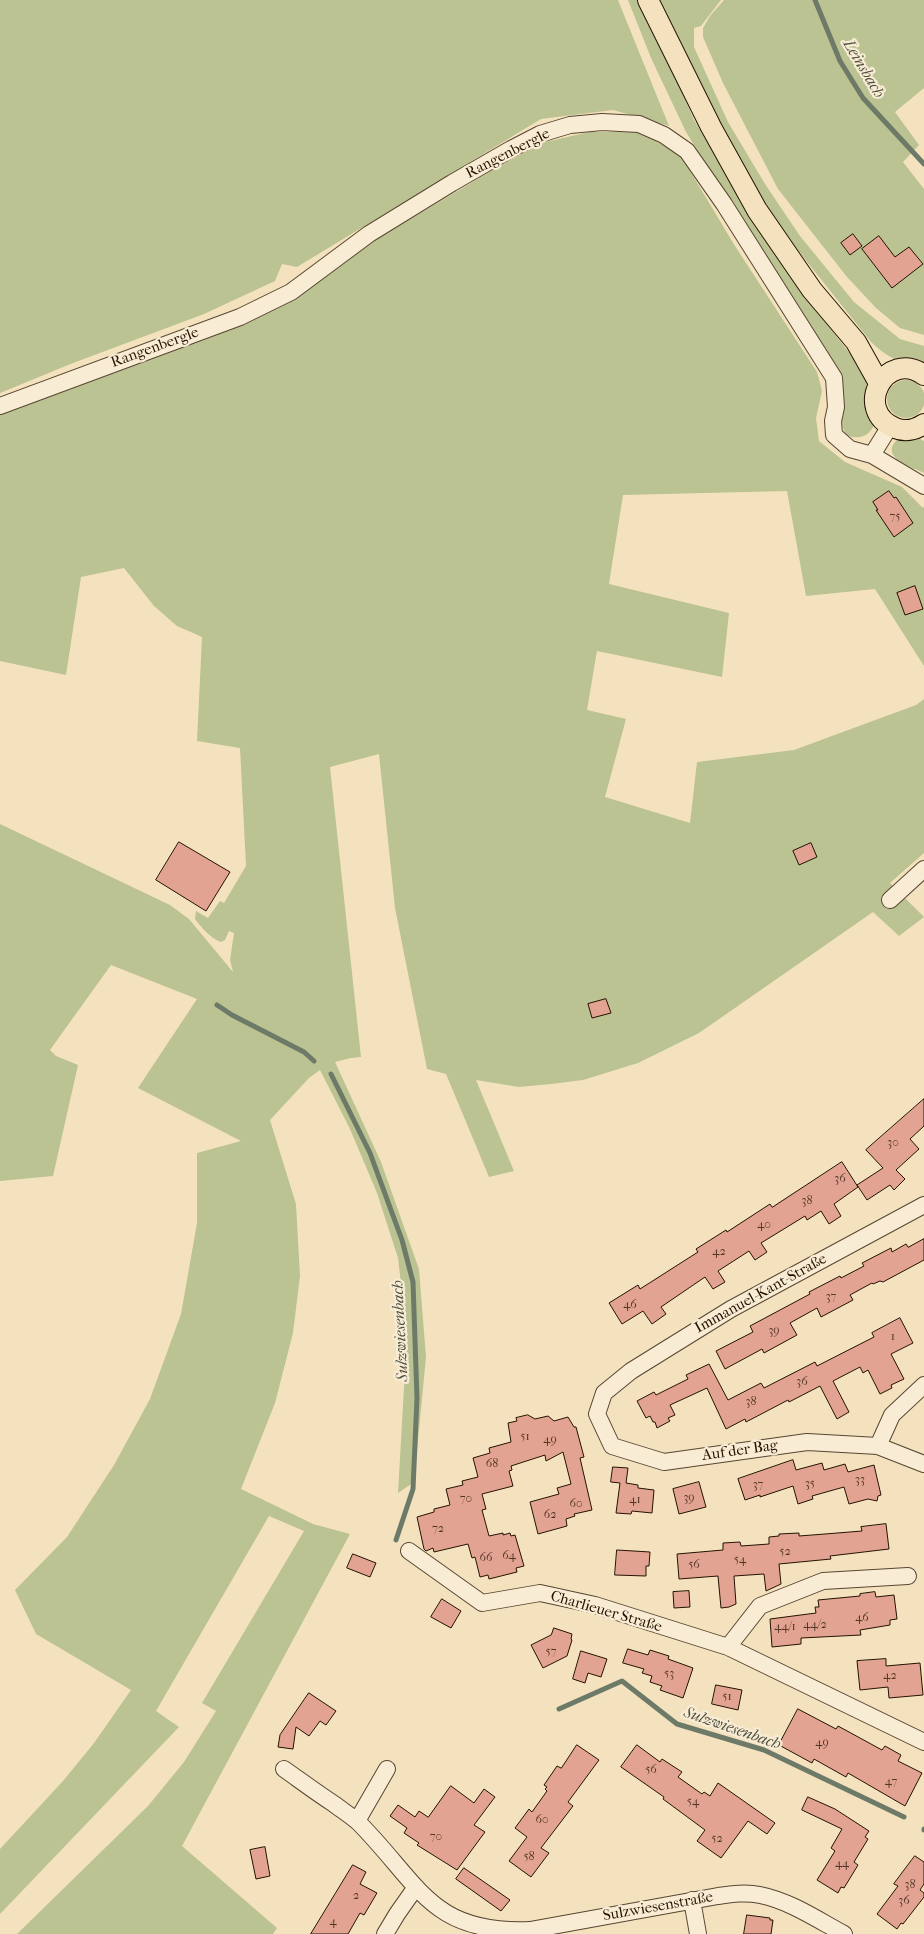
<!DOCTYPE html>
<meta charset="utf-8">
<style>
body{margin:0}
canvas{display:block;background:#f4e2be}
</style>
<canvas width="924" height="1934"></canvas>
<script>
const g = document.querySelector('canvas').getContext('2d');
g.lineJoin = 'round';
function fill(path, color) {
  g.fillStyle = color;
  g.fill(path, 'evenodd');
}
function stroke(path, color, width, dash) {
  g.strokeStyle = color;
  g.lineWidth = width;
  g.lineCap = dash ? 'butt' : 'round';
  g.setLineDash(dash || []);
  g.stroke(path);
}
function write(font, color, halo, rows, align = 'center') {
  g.font = font + ' "IM FELL French Canon",serif';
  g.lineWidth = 4.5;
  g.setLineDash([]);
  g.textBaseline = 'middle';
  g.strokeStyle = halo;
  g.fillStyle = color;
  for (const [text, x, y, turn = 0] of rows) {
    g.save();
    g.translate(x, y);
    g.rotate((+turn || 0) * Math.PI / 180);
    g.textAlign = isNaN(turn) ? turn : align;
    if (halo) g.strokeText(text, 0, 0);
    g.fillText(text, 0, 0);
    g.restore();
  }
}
fill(new Path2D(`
 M0,0H618L669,126L613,110L541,119L297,267L282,264L275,281L204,314L73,363L0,393Z
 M628,0H642L694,120L765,238L793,281L851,355L867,379L874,425C869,437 858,440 846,435C837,420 845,400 842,382L686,132L651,58Z
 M660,0H721L701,26L694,28V47L728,122L765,184L800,236L854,302L900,339L924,346V364C902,366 886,356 871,342L796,248L759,196L732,151L673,33Z
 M724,0H924V88L895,112L919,145L903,162L924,189V335L900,328L876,308L847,277L778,189L723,83L703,37V28L710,16Z
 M589,132H641L681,156L735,246L817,372L822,391L816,418L819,441L845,462L902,487L923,508L924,506V666L875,589L806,596L787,491L623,495L609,584L729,613L722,677L597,651L587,710L626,719L605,797L690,823L697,762L794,750L916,705L924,699V853L890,883L924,917L899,936L873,912L699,1033L638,1063L583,1080L551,1084L519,1087L476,1080L514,1171L489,1177L446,1074L427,1069L395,908L379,754L330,767L361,1057L351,1058L335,1062L381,1162L419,1269L426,1357L414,1482L398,1493L407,1334L398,1258L377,1193L350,1129L320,1070L309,1078L270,1120L296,1204L300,1276L293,1333L275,1403L241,1489L313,1524L350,1534L182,1846L277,1928L273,1934H17L148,1806L184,1762L216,1711L202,1703L304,1531L269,1516L156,1711L179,1727L0,1914V1849L63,1781L94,1743L131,1690L36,1634L15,1590L67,1537L114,1465L150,1399L181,1314L197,1223V1153L241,1141L138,1088L197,999L111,965L50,1050L56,1056L78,1065L53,1176L0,1181V824L170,905L189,919L233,972L230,960L234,933L229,931L225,940L221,942C210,938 202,928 195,919L196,911L208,918L220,901L224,903L246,866L240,748L197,741L202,637L177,626L154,606L124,568L81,577L66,675L0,661V410L287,302L374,241L491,171L541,143Z
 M887 399a19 19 0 1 1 38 0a19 19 0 1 1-38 0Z
 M901,436H915L924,441V473C908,466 876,456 901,436Z`), '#bbc392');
stroke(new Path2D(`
 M815,0L840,61L863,98L924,164
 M217,1005L232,1015L304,1052L314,1061
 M331,1074L370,1153L402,1240L413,1282L417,1398L413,1489L396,1540
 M559,1709L622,1681L677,1724L764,1750L904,1817
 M924,1829V1830`), '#6d7a68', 5);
const building = new Path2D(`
 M853,234L862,246L850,255L841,243Z
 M879,236L895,257L909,247L923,264L892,288L862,249Z
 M889,491L894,498L896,497L913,523L894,537L876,510H878L873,502Z
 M915,586L923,609L905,615L897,593Z
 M179,842L230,872L206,911L156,880Z
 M811,843L817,857L799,865L793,851Z
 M606,999L611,1013L592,1018L588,1004Z
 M924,1099V1126L910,1139L919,1149L896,1170L905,1179L894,1190L890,1185L867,1200L857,1185L883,1168L866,1150Z
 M842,1162L858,1187L834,1204L841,1216L829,1224L821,1211L807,1220L805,1216L761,1243L767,1252L755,1260L749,1251L718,1271L725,1282L713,1289L705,1277L661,1307L666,1314L652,1324L643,1311L622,1324L609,1303L638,1285L640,1289L698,1252L696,1249L726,1230L727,1232L770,1204L772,1207Z
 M924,1239V1260L883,1282L880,1281L873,1284L872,1283L850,1295L853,1300L821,1317L817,1308L790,1323L797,1335L764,1353L762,1349L725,1369L716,1351L753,1332L750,1326L810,1294L809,1292L840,1276L841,1278L864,1266L862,1263L891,1248L892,1252L906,1244L908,1247Z
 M900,1318L913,1343L891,1354L904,1379L891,1385L892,1388L880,1394L868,1370L863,1373L860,1367L833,1381L849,1412L837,1419L820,1386L789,1402L788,1400L746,1422L745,1419L726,1429L707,1388L670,1405L675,1415L668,1418L670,1421L657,1428L655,1422H653L650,1416L646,1418L637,1401L654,1392L656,1395L688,1379L686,1375L709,1364L728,1400L761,1383L764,1388L815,1362L817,1366L874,1337L872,1333Z
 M528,1415L535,1419L548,1416L554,1421L568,1417L574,1427H576L584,1457L580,1458L592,1510L574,1514L575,1516L566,1519L567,1526L538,1534L530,1502L559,1494L557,1488L571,1484L563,1452L546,1461L545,1455L511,1466L512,1470L509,1471L513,1486L482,1494L486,1509L482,1510L489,1536L503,1533V1535L510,1533L511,1536L515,1535L524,1566L516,1568L517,1572L489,1579L488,1575L480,1577L475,1557L472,1558L468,1544L434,1552L433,1548L426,1551L424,1549L417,1517L434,1512V1509L450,1505L446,1489L463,1485L462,1481L478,1477L473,1458L490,1453L489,1448L511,1442L508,1423L517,1421L516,1418Z
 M793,1460L796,1470L822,1463L824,1470L845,1464L848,1472L874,1465L881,1495L878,1496L877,1501L868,1499L849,1504L844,1487L812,1496L813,1499L798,1504L793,1486L760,1497V1495L745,1500L738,1479Z
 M613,1467L628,1468L626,1483L638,1485V1488L654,1490L652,1513L632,1511L631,1514L616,1513L620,1483L611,1482Z
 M699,1482L706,1507L679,1514L673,1489Z
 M886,1524L889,1549L830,1556L831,1559L779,1564L781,1584L766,1591L764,1574L734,1576L736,1604L729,1607L721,1608L718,1576L679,1579L677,1554L723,1550V1543L740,1542L741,1546L769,1544V1537L779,1536V1534L799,1533V1536L825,1534L862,1531L861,1527Z
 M617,1550L650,1552L649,1566H646V1576L615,1575Z
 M353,1554L376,1563L370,1577L347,1568Z
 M689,1591L690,1607L674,1608L673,1592Z
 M875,1592L876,1597L894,1595L897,1619L890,1620V1625L860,1630L861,1635L801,1638V1644L772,1647L770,1619L816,1613L815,1607H819L818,1600L860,1596V1594Z
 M442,1599L461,1611L451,1628L431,1617Z
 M554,1628L572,1634L571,1639L572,1640L567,1656L543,1668L531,1645L551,1635Z
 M628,1649L648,1655L650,1650L669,1656L668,1659L693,1668L683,1698L660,1690L662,1686L650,1682L652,1676L642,1673L644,1669L623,1663Z
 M581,1651L607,1659L601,1677L588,1673L585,1683L573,1679Z
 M886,1659V1666L920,1663L923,1695L889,1698L888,1687L860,1690L857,1661Z
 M716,1685L742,1690L738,1710L712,1704Z
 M309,1693L336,1711L326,1725L320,1721L309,1736L296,1727L293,1749L278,1747L280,1735Z
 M798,1709L836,1729L838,1726L882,1750L885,1746L901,1755L898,1761L922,1773L905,1806L848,1773L846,1777L814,1759L812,1763L779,1745Z
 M577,1745L599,1760L568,1802L573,1806L541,1848L549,1853L531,1877L509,1861L527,1837L515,1828L529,1809L532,1812L547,1791L545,1789L547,1787L544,1785L557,1766L561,1768Z
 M637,1745L660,1762L662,1759L682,1772L678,1777L702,1794L704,1792L710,1796L718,1783L775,1823L767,1834L748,1821L721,1858L697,1841L705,1830L663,1799L664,1797L621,1767Z
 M451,1786L474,1803L484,1789L495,1797L474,1825L485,1832L457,1870L417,1845L419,1843L404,1833L407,1828L390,1816L398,1805L415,1817L419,1811L428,1817Z
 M808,1797L835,1809L869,1831L865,1837L868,1839L854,1862L858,1865L844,1888L841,1887L838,1893L817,1880L835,1851L831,1848L842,1829L802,1810Z
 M265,1847L270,1876L256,1879L250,1850Z
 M915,1856L924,1862V1884L920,1890L924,1893V1897L903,1924L901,1923L897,1929L877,1914L898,1886L894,1884Z
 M353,1865L366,1872L360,1884L377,1893L364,1915L360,1913L348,1934H311Z
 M464,1868L510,1900L501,1911L456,1879Z
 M747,1915L770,1918V1920H773L771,1934H744Z`);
fill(building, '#e2a392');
stroke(building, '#241202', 1);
const minor = new Path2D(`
 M0,406L240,317L291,292L369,234L452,183L511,149L540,134L570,125L602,122L639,124L664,135L687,151L724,204L834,378L836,407L833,421L834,435L850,449L872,455L924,486
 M872,455L890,426
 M890,900L924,869
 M924,1205L731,1309L631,1371L604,1393L597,1414L612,1446L664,1462L807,1442L878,1446L924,1464
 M878,1446L892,1415L924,1385
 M409,1551L482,1603L540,1593L595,1605L728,1647L924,1742
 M728,1647L760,1606L823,1581L908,1576
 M284,1769C301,1781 317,1793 334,1804C342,1810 351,1816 358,1822C420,1884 430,1934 530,1930L718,1896C732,1894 746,1892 760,1895C790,1901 818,1920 844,1934
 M357,1821L387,1769
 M692,1900L698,1934
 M385,1934L397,1914L416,1887`);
const major = new Path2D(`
 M648,0L711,127L757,210L812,290L856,342L879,383
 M924,375C886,348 852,410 895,428C905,432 915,430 924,424`);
stroke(minor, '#584631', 18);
stroke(major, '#241202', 22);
stroke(minor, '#f8ecd5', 16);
stroke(major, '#f4e2be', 20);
write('12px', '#543626', null, [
 ["75",895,517],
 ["30",893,1143],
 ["36",840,1179],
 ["38",807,1201],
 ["40",764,1225],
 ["42",719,1252],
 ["37",831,1297],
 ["46",630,1305],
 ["39",774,1331],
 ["1",893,1337],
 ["36",802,1382],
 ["38",751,1402],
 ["51",525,1437],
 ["49",550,1440],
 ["68",492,1464],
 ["33",860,1480],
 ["35",810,1484],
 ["37",758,1485],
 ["39",689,1498],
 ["70",466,1499],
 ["41",635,1500],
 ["60",576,1504],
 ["62",550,1515],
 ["72",438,1529],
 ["52",785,1552],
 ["64",509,1556],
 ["66",486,1558],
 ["54",740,1560],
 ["56",694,1565],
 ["46",862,1618],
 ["44/2",815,1625],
 ["44/1",785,1627],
 ["57",551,1652],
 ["53",669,1674],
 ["42",890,1676],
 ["51",727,1697],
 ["49",822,1743],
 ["56",651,1770],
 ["47",891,1782],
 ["54",693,1802],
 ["60",542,1820],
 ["70",436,1837],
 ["52",717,1839],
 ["58",529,1857],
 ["44",842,1864],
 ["38",910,1885],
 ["2",356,1896],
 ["36",904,1901],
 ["4",333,1922]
]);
write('15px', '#241202', '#f8ecd5', [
 ["Rangenbergle",508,154,-27],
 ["Rangenbergle",155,348,-20],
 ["Immanuel-Kant-Straße",761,1294,-29],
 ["Auf der Bag",740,1451,-8],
 ["Charlieuer Straße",606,1612,16],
 ["Sulzwiesenstraße",658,1907,-10]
]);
write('italic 16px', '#4e4f3e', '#f8ecd5', [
 ["Leinsbach",863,69,59],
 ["Sulzwiesenbach",401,1331,-93],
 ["Sulzwiesenbach",732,1729,19]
]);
</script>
